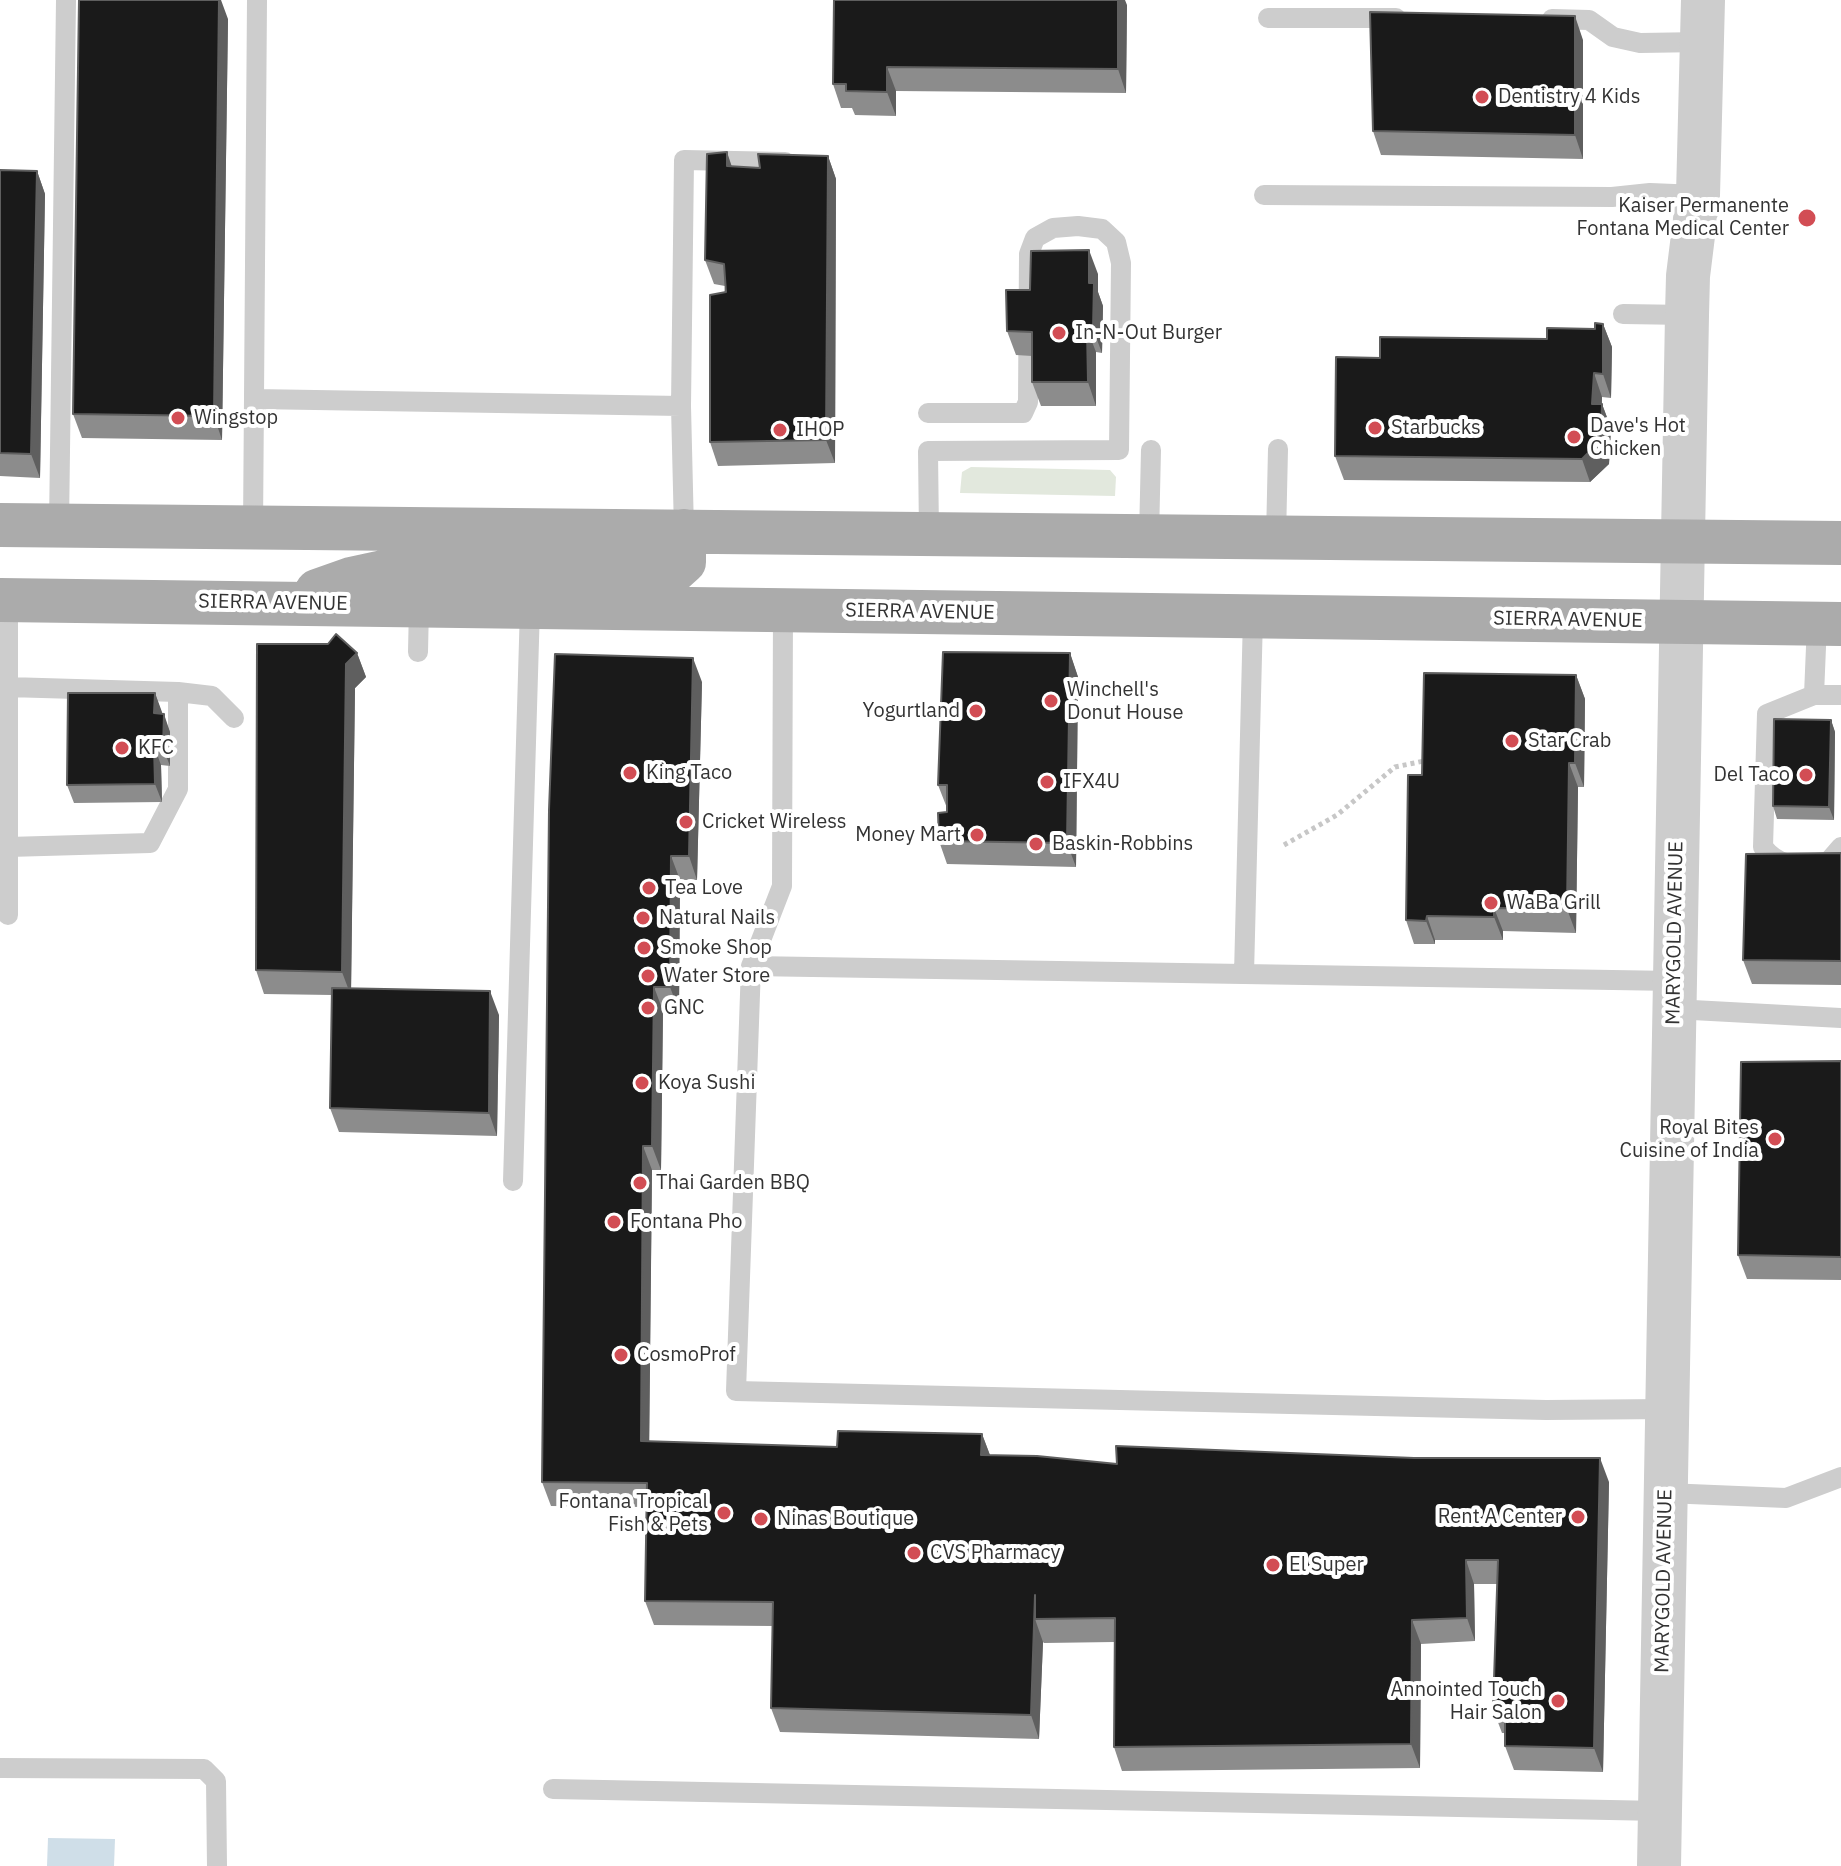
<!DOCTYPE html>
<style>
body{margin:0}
canvas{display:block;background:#fff}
</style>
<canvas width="1841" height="1866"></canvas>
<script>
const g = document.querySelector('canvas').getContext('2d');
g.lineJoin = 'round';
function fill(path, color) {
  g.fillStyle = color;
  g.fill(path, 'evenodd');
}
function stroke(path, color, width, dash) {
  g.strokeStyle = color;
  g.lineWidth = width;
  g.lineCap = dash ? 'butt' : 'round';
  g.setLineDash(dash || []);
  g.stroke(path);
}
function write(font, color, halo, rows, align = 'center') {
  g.font = font + ' "IBM Plex Sans",sans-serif';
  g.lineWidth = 8;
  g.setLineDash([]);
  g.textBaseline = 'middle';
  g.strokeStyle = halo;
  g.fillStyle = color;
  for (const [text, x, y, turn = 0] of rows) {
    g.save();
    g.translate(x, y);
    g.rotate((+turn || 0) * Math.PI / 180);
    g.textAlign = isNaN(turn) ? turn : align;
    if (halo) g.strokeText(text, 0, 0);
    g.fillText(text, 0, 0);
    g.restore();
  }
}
fill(new Path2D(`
 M971,467L1110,470L1116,477L1115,496L960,493L962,472Z`), '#e2e8dd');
fill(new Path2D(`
 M48,1838L115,1839L114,1866H47Z`), '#cfdee8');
stroke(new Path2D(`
 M1284,845L1337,815L1395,767L1424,761`), '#c7c7c7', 5, [4, 4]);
stroke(new Path2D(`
 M1268,18H1396
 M1552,19L1589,20L1613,37L1640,43L1702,42
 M1264,195L1612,197L1650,193L1698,195
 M1623,314L1687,315
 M254,399L681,406
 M928,413H1023L1028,402L1029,254L1035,238L1053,228L1078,226L1102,229L1116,242L1121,263L1119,450L928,451L929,534
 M59,526L66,0
 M253,529L257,0
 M684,531L681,406L684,160L785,162
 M1149,537L1151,450
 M1276,538L1278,449
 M1817,623L1814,695H1841
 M418,652L419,606
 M8,687L178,692L212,696L234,718
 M1814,695L1767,714L1763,847C1782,871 1800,864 1828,862L1841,847
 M8,847L150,843L178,789V692
 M8,915V600
 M751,966L782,886L783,610
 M1244,974L1253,616
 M1674,1009L1841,1018
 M513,1181L530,607
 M1667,1409L1546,1410L736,1391L751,966L1674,981
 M1666,1493L1786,1498L1841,1477
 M0,1768L204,1769L216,1781L217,1866
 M553,1789L1660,1811`), '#cdcdcd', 20);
stroke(new Path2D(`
 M1659,1866L1687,315L1688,276L1698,195L1703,0`), '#cdcdcd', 44);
stroke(new Path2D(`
 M0,525L1841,543
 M317,591L351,579L388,571L620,574L674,571L684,562V531
 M0,600L1841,624`), '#ababab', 44);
fill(new Path2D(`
 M834,0L1127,5L1126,93L896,91V116L855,115L852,108H841L833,84Z
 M228,19L222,440L82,438L73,414Z
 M1583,40V159L1381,155L1373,131Z
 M828,156L836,179L835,463L718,466L710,442L725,286L714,284L705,260L732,167L760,168Z
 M0,170L37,171L45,194L40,478L0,476Z
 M1098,274V292L1103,306L1102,353L1096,352V406H1041L1032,382V356L1016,355L1007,331L1030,290Z
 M1603,324L1612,347L1611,398L1602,397V404L1611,428L1609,464L1590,482L1344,480L1335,456L1380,358L1547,339L1595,329Z
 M357,653L366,677L355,688L351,988L499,1015L497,1136L339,1132L330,1108L332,995L264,994L256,970Z
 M1070,653L1078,677L1076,867L947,864L939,841L947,808L938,785Z
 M1576,675L1585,699L1584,787H1578L1576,933L1503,931V940H1435V944H1414L1406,920Z
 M702,682L697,880H680L679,1011H663L661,1170H652L649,1442L837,1447L982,1434L990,1455L1117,1464L1609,1482L1603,1772L1514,1770L1505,1746V1733H1502L1493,1709L1497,1584H1474L1475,1641L1421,1644L1420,1768L1122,1771L1114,1747V1642L1044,1643L1043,1642L1039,1739L780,1732L771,1708L773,1626L654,1625L645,1601L646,1507L551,1506L542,1482Z
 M155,693L162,714L170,732V766L161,765L162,802L74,803L67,785Z
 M1831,720L1835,732L1834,820L1777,819L1773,806Z
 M1841,853V985L1752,984L1743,960Z
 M1841,1061V1280L1747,1279L1738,1255Z`), '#8c8c8c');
fill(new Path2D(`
 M219,0H221L228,19L222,440L214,416Z
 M1118,0H1125L1127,5L1126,93L1118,69Z
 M1575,16L1583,40V159L1575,135Z
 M887,67L896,91V116L887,92Z
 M727,152L735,176L727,166Z
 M828,156L836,179L835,463L826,440Z
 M37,171L45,194L40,478L31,454Z
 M1089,250L1098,274V292L1103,306L1102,353L1093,329L1089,283Z
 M1603,324L1612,347L1611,398L1603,374Z
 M1087,329L1096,352V406L1088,382Z
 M1594,373L1602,397L1601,427L1592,404Z
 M1602,404L1611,428L1609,464L1590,482L1582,459Z
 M357,653L366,677L355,688L351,996L342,972L346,664Z
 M1070,653L1078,677L1076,867L1067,843Z
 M693,658L702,682L697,880L689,856Z
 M1576,675L1585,699L1584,787L1575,763Z
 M155,693L162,712L161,732L154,713Z
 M164,714L170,732V766L163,748Z
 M1831,720L1835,732L1834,820L1829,807Z
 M154,746L161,765L162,802L155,784Z
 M1569,763L1578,787L1576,933L1567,909Z
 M671,856L680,880L679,1011L670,987Z
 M1494,908L1503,931V940L1494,917Z
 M1427,916L1435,940V944L1426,921Z
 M654,987L663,1011L661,1170L652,1146Z
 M490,991L499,1015L497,1136L489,1113Z
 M643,1146L652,1170L649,1465L641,1441Z
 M982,1434L991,1458L981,1455Z
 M1600,1458L1609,1482L1603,1772L1594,1748Z
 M1466,1560L1474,1584L1475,1641L1467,1618Z
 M1035,1619L1043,1642L1039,1739L1031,1715Z
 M1412,1620L1421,1644L1420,1768L1411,1744Z`), '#5f5f5f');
const building = new Path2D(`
 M79,0H219L214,416L73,414Z
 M834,0H1118V69L887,67V92L846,91V84H833Z
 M1370,12L1575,16V135L1373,131Z
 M727,152V166L760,168L758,154L828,156L826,440L710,442V295L726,292L724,264L705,260L707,154Z
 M0,170L37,171L31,454L0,453Z
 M1089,250V283H1094L1093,329H1087L1088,382H1032V332L1007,331L1006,290H1030L1031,251Z
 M1595,323L1603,324V374L1594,373L1592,404H1602L1601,440L1582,459L1335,456L1336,357L1380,358V337L1547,339V328L1595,329Z
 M336,634L357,653L346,664L342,972L256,970L257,644H328Z
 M943,652L1070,653L1067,843L939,841L938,813L947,812V785H938Z
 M555,654L693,658L689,856H671L670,987H654L652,1146H643L641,1441L837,1447L838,1431L982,1434L981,1455L1037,1456L1117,1464L1116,1446L1414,1458H1600L1594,1748L1505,1746V1710L1493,1709L1498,1560H1466L1467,1618L1412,1620L1411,1744L1114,1747L1115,1618L1035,1619V1595L1031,1715L771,1708L773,1602L645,1601L647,1483L542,1482L549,810Z
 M1424,673L1576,675L1575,763H1569L1567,909L1494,908V917L1427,916L1426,921L1406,920L1408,775H1422Z
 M68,693H155L154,713L164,714L163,748L154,746L155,784L67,785Z
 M1774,719L1831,720L1829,807L1773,806Z
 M1841,853V961L1743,960L1746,854Z
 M332,988L490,991L489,1113L330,1108Z
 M1841,1061V1257L1738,1255L1741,1062Z`);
fill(building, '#1a1a1a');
stroke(building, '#5f5f5f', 2);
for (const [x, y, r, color] of [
 [1482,97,8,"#d24d54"],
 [1807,218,10,"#d24d54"],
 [1059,333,8,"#d24d54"],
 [178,418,8,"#d24d54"],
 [1375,428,8,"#d24d54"],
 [780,430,8,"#d24d54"],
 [1574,437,8,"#d24d54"],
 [1051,701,8,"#d24d54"],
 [976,711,8,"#d24d54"],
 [1512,741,8,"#d24d54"],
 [122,748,8,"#d24d54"],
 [630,773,8,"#d24d54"],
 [1806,775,8,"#d24d54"],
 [1047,782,8,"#d24d54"],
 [686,822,8,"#d24d54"],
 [977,835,8,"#d24d54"],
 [1036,844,8,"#d24d54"],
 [649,888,8,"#d24d54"],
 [1491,903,8,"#d24d54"],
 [643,918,8,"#d24d54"],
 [644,948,8,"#d24d54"],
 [648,976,8,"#d24d54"],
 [648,1008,8,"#d24d54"],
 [642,1083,8,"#d24d54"],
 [1775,1139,8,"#d24d54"],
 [640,1183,8,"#d24d54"],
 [614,1222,8,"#d24d54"],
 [621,1355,8,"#d24d54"],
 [724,1513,8,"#d24d54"],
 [1578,1517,8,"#d24d54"],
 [761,1519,8,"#d24d54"],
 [914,1553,8,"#d24d54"],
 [1273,1565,8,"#d24d54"],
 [1558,1701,8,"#d24d54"]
]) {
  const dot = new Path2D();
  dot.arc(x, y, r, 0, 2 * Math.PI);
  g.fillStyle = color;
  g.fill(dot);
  stroke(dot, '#fff', 3);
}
write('20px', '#333', '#fff', [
 ["Dentistry 4 Kids",1498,97],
 ["Kaiser Permanente",1789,206,"right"],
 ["Fontana Medical Center",1789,229,"right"],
 ["In-N-Out Burger",1075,333],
 ["Wingstop",194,418],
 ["Dave's Hot",1590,426],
 ["Chicken",1590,449],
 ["Starbucks",1391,428],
 ["IHOP",796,430],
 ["Winchell's",1067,690],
 ["Donut House",1067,713],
 ["Yogurtland",960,711,"right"],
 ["Star Crab",1528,741],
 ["KFC",138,748],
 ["King Taco",646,773],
 ["Del Taco",1790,775,"right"],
 ["IFX4U",1063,782],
 ["Cricket Wireless",702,822],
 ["Money Mart",961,835,"right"],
 ["Baskin-Robbins",1052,844],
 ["Tea Love",665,888],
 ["WaBa Grill",1507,903],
 ["Natural Nails",659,918],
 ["Smoke Shop",660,948],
 ["Water Store",664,976],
 ["GNC",664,1008],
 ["Koya Sushi",658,1083],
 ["Royal Bites",1759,1128,"right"],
 ["Cuisine of India",1759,1151,"right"],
 ["Thai Garden BBQ",656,1183],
 ["Fontana Pho",630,1222],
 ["CosmoProf",637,1355],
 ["Fontana Tropical",708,1502,"right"],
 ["Fish & Pets",708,1525,"right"],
 ["Rent A Center",1562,1517,"right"],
 ["Ninas Boutique",777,1519],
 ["CVS Pharmacy",930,1553],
 ["El Super",1289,1565],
 ["Annointed Touch",1542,1690,"right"],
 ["Hair Salon",1542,1713,"right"]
], 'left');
write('20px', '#333', '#fff', [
 ["SIERRA AVENUE",273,603,1],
 ["SIERRA AVENUE",920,612,1],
 ["SIERRA AVENUE",1568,620,1],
 ["MARYGOLD AVENUE",1675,933,-89],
 ["MARYGOLD AVENUE",1664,1581,-89]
]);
</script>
